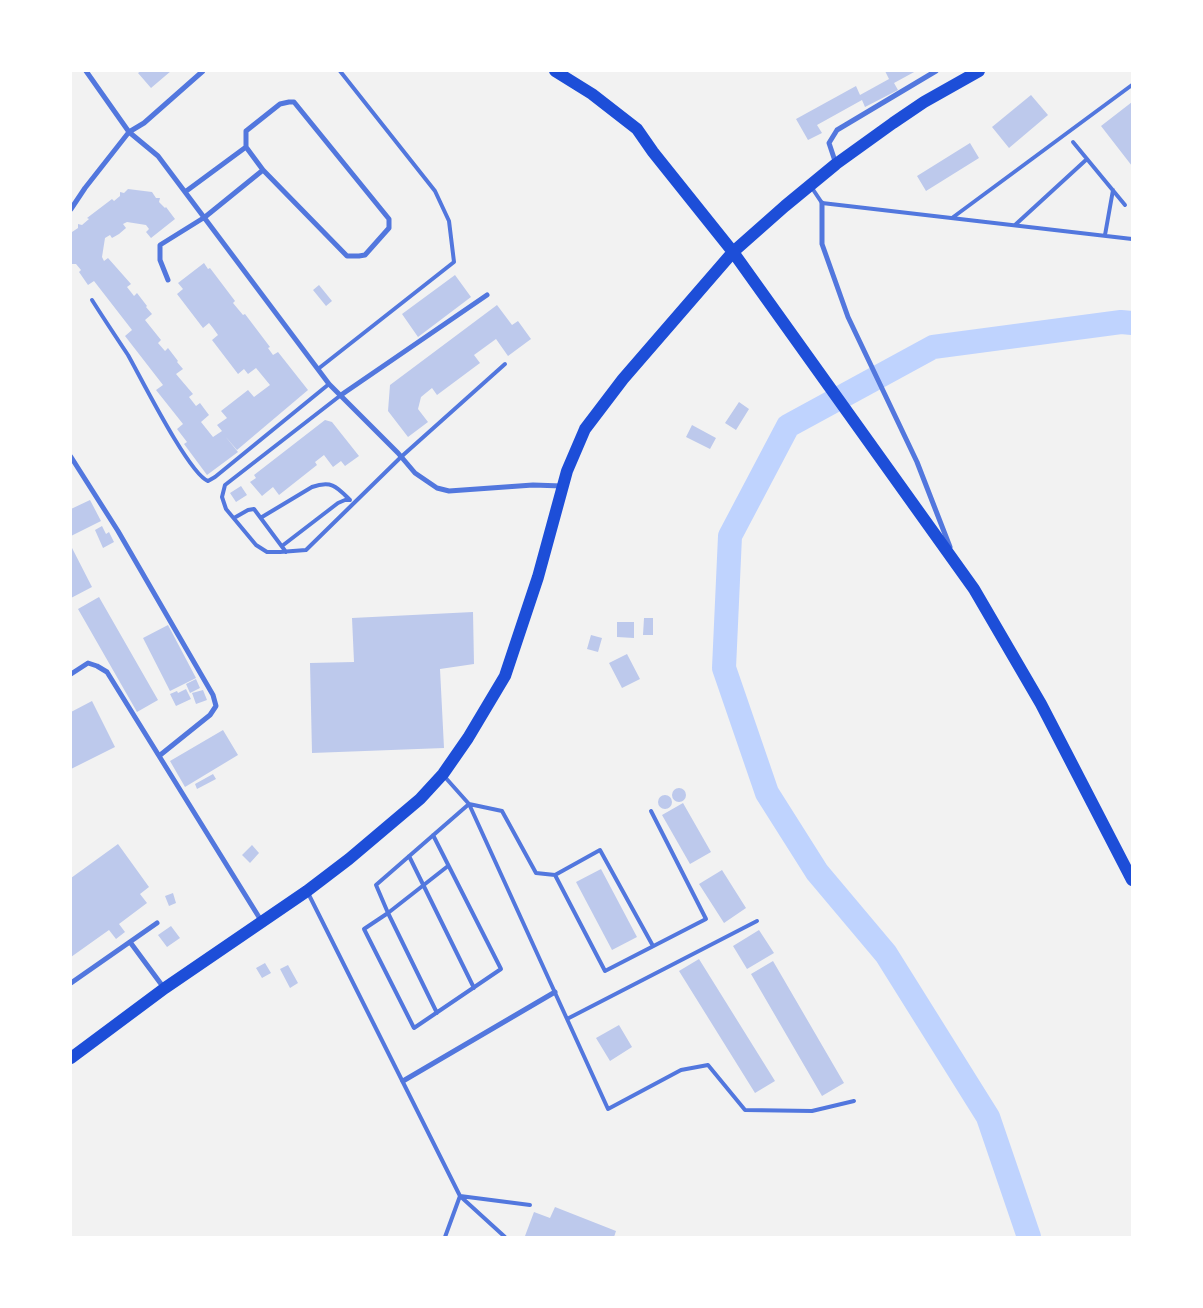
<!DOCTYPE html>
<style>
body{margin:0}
#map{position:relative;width:1203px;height:1308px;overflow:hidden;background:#f2f2f2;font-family:"Alegreya Sans",sans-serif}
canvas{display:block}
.frame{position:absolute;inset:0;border:72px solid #fff;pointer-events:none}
</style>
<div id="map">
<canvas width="1203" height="1308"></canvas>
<div class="frame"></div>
</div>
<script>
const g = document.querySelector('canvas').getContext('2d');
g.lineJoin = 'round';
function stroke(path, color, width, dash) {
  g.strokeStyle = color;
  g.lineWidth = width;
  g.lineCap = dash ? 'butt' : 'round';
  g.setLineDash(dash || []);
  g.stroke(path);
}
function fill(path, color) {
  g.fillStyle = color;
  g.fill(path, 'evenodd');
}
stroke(new Path2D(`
 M1029,1237L988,1117L886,954L817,872L767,793L724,668L730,536L788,426L933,347L1121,322L1132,323`), '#bfd3fe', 24);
fill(new Path2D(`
 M141,71H171L151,88L138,73Z
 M885,71H916L894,83L898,90L865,107L862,100L817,125L822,133L808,140L796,119L856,86L860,95L889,79Z
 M1031,95L1048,115L1009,148L992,127Z
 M1132,102V166L1101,126Z
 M970,143L979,158L926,191L917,176Z
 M128,189L152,192L156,198H160L159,202L165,208L166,207L175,219L151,238L146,232L149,229L146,225L127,222L123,224L126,228L119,234L112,238L110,235L105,238L102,257L104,261L108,258L131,284L127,287L134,296L137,293L147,306L146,307L152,314L145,320L161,340L158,343L165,351L168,348L178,361L177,362L183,369L176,374L193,394L189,397L196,406L200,403L209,415L201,422L213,437L222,431L217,425L227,418L221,411L248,390L254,397L270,385L256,368L248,374L244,369L238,374L212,340L218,335L213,328L209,323L203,328L177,294L183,289L178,283L204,263L208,269L210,268L235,301L233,303L243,315L245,314L270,347L268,348L273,355L278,352L308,390L237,450L225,436L238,452L207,475L184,444L187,442L177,429L183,424L156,390L163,385L125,336L132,330L94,281L88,285L79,272L81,270L76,264H72V232L78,228V224L82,225L89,219L87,218L112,199L114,201L120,196V192L124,193Z
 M455,275L471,297L418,337L402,314Z
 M319,285L332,301L326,306L313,290Z
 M497,305L512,325L518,321L531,339L508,356L496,339L474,355L480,363L437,395L432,388L421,397L418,409L428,422L408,437L388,411L390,385Z
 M739,402L749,409L736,430L725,423Z
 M325,420L332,422L359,456L345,466L341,461L333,467L324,455L315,462L317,465L279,495L273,487L262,496L250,482L256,478L254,475Z
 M692,425L716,438L710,449L686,437Z
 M241,486L247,495L236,502L230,493Z
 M90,500L101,521L71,536V509Z
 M102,526L106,534L109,532L114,542L103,548L95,530Z
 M71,546L92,587L71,598Z
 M99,597L158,700L137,712L78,609Z
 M473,612L474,664L440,669L444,748L312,753L310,663L354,662L352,618Z
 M644,618H653V635H643Z
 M617,622H634V638L617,637Z
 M168,625L196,678L170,691L143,638Z
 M591,635L602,638L598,652L587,649Z
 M627,654L640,679L622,688L609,663Z
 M196,679L200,688L190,693L186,684Z
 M186,689L191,699L176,706L170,694L177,691L178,693Z
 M203,690L207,700L196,704L192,693Z
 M92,701L115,747L71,769V712Z
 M223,730L238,755L185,787L170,761Z
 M213,774L216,779L197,789L195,784Z
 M672 795a7 7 0 1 1 14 0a7 7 0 1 1-14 0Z
 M658 802a7 7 0 1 1 14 0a7 7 0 1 1-14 0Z
 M683,803L711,852L690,864L662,815Z
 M118,844L149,887L140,894L147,903L119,924L125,932L116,939L109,930L71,957V878Z
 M252,845L259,853L250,863L242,855Z
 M601,869L637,937L612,950L576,882Z
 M722,870L746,908L724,923L699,884Z
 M173,893L176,903L169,906L165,896Z
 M171,926L180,938L167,947L158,935Z
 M759,930L774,953L747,969L733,946Z
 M699,959L775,1081L755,1093L679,971Z
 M773,961L844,1083L822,1096L751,974Z
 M265,963L271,973L262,978L256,968Z
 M288,965L298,983L290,988L280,969Z
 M619,1025L632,1047L610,1061L596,1038Z
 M555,1207L616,1231L614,1237L525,1236L534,1212L550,1218Z`), '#bdc9ec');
stroke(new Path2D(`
 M1073,142L1125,205
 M812,188L822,203L1132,239
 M952,218L1132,85
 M1015,225L1087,159
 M1105,235L1113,190
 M92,300C104,319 116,337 128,355C141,378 189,474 208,481L215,477L329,384
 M318,369L454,262L449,221L435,191L340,71
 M341,395L225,485L222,497L226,509L256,545L267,552H280L306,550L401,457L505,364
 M262,517L312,487C332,480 337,487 350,500
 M234,518L248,510L254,509L286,552
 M282,546L338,503L345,500H350
 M444,776L469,804L567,1019L757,921
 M433,835L501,969L414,1028L364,929L388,913L376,885L469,804L502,811L536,873L555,875L605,971L706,919L651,811
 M409,856L474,988
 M555,875L600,850L653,946
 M308,893L460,1196L530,1205
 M437,1013L388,913L448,866
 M567,1019L608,1109L681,1070L708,1065L745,1110L812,1111L854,1101
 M445,1237L460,1196L505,1237`), '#5277de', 4);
stroke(new Path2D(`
 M86,71L129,132L158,156L329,384L398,453L415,473L437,488L449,491L533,485L562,486
 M289,102H294L389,219V228L365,255L359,256H347L263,170L246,147V131L280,104Z
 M836,164L829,143L837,130L936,71
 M185,192L246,147
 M822,203V244L848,317L917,462L950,547
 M71,209L85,188L129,132L144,123L203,71
 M168,280L160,260V245L205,217L263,170
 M341,395L487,295
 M71,457L118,531L213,695L216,706L210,715L159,756
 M71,674L88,663L97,666L107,672L262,922
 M130,942L164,988
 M71,983L157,923
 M403,1081L555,992`), '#5277de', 5);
stroke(new Path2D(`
 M555,71L592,94L637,129L653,152L733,252L974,589L1041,704L1132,880
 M71,1058L165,988L307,891L349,859L420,799L443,774L468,738L505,676L538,577L567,471L585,429L623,379L733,252L785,206L836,164L893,123L924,102L979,71`), '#1d4ed8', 12);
</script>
